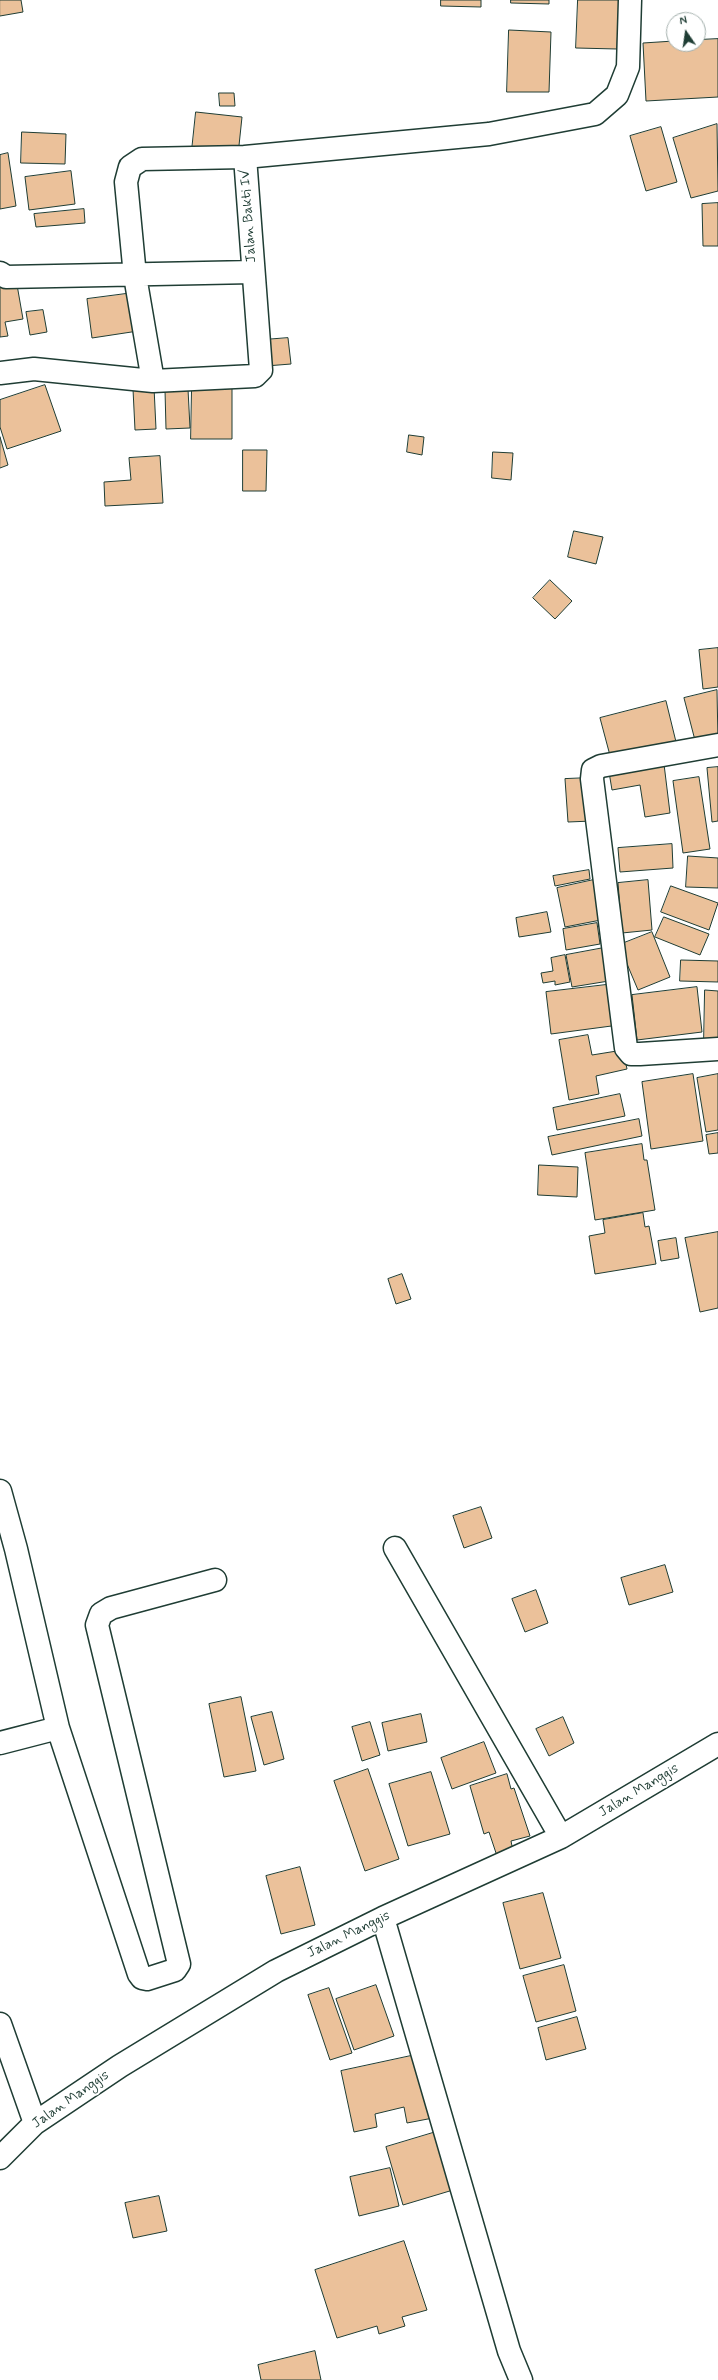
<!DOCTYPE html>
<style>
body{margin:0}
#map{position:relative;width:718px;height:2380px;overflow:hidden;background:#fff;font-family:Mynerve,sans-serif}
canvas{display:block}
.north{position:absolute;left:666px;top:12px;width:40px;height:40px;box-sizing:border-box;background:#fff;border:1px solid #a5b1ae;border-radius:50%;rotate:347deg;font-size:11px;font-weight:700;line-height:16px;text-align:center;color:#1f3d34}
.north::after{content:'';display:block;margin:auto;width:14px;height:18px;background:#1f3d34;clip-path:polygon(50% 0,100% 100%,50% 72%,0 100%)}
</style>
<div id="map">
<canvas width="718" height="2380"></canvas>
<div class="north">N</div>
</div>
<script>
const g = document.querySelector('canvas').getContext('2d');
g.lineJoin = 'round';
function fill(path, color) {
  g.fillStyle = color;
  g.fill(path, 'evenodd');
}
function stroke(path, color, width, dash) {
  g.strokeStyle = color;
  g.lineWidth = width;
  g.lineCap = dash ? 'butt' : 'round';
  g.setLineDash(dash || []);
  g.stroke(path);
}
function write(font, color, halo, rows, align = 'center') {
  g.font = font + ' Mynerve,sans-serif';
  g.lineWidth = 4;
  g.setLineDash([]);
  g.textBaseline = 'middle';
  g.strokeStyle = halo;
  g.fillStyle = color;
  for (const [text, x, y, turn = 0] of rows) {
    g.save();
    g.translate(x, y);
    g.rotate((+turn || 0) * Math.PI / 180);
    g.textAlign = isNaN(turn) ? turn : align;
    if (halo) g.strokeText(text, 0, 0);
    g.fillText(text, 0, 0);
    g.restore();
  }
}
const building = new Path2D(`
 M0,0H21L23,12L0,16Z
 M441,0H481V7L441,6Z
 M511,0H549V4L511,3Z
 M578,0H619L617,49L576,48Z
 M509,30L551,32L549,92H507Z
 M718,39V97L646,101L643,43L674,41V44H698V40Z
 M219,93H234L235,106H220Z
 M196,112L242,117L238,155L192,150Z
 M717,124L718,191L691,198L673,138Z
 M661,127L677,182L646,191L630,136Z
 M22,132L66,134L65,164L21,163Z
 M8,153L16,206L0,209V155Z
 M71,171L75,204L29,210L25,177Z
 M718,203V246H703L702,204Z
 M84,209L85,223L36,227L34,214Z
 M16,279L23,319L5,322L8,336L0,337V282Z
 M133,293L138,331L92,338L87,299Z
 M43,310L47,332L30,335L26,312Z
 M288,338L291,364L266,366L263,340Z
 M45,385L61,431L7,449L0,427V400Z
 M192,386H232V439H191Z
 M154,387L156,429L135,430L133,389Z
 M188,389L190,428L166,429L165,390Z
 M409,435L424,437L422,455L407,452Z
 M0,437L8,465L0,468Z
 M243,450H267L266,491H243Z
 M493,452L513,453L511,480L492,478Z
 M160,456L163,503L105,506L104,482L131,480L129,458Z
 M574,531L603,537L596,564L568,557Z
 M550,580L572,601L555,619L533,598Z
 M718,648V687L703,689L699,650Z
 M717,690L718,742L697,748L684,698Z
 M666,701L677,746L612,763L600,718Z
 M664,764L670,813L645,817L640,785L612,790L609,772Z
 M718,767V821L712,822L707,768Z
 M699,777L710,849L683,853L673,781Z
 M589,778L592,821L568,822L565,779Z
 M672,844L673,868L620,872L618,848Z
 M688,856L718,858V888L686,887Z
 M589,870L590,879L555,886L553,876Z
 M598,879L606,919L565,927L557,888Z
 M648,880L652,930L622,933L618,883Z
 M671,886L718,903L709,930L661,912Z
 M547,912L551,932L519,937L516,918Z
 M664,917L709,934L700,955L655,937Z
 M597,923L600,944L566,950L563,929Z
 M652,932L670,977L638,990L619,945Z
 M609,947L615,980L572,987L566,955Z
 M565,955L570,982L555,985V981L543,983L541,973L553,971L551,958Z
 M681,960L718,961V982L680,981Z
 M614,984L619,1025L551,1034L546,992Z
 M697,987L702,1032L637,1040L632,995Z
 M705,990L718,991V1041H704Z
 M588,1035L592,1055L623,1050L627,1069L596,1076L599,1094L569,1100L559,1040Z
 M693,1074L703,1141L651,1149L642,1082Z
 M718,1074V1130L706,1132L697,1078Z
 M620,1094L625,1116L557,1130L553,1108Z
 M639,1119L642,1136L552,1155L548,1137Z
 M718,1133V1153L709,1154L706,1135Z
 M642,1144L644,1160H647L655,1210L595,1220L585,1153Z
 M539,1165L578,1167L577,1197L538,1195Z
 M643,1213L645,1227L649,1226L656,1264L595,1274L589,1236L605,1233L603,1220Z
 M718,1232V1308L700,1312L685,1238Z
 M676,1238L679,1258L661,1261L658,1241Z
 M402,1274L411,1299L396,1304L388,1279Z
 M481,1507L492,1538L464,1548L453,1516Z
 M665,1565L673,1592L629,1605L621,1578Z
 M536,1590L548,1623L525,1632L512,1599Z
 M241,1697L256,1771L224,1777L209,1704Z
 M272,1712L284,1759L264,1765L251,1717Z
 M421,1714L427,1742L388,1751L382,1723Z
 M563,1717L574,1743L549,1756L536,1729Z
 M370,1722L380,1755L362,1761L352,1727Z
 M484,1742L496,1773L452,1789L441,1758Z
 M368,1769L399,1859L365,1871L334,1781Z
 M431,1772L450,1834L408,1846L389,1784Z
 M507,1774L511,1789L514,1788L530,1836L511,1841L513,1851L497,1856L489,1832L484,1834L470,1786Z
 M300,1867L315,1925L281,1934L266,1876Z
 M543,1893L561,1958L520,1969L503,1903Z
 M564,1965L576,2011L536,2022L523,1976Z
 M376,1985L394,2036L354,2050L336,1999Z
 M329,1988L352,2053L330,2060L308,1995Z
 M577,2017L586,2049L546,2060L538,2028Z
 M420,2054L433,2118L407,2123L404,2107L375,2114L377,2127L354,2132L341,2071Z
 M436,2132L453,2190L403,2205L386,2147Z
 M390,2168L399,2206L359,2216L350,2177Z
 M159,2196L167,2231L133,2238L125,2203Z
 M404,2241L427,2310L402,2317L405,2326L379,2334L377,2326L337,2338L315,2270Z
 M315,2351L321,2380H261L258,2365Z`);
fill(building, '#ebc19a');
stroke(building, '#1f3d34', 1);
const street = new Path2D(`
 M0,273L6,277L253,272
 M0,373L34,369L153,381L255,376L261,370L245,157L489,134L595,114L617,95L628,67L630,0
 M153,381L135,276L126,182L130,167L142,159L245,157
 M718,745L601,766L593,770L592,779L626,1048L631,1054H640L718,1049
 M0,1491L16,1549L58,1728L139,1974L142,1978L147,1979L175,1970L179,1964L97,1625L101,1614L111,1608L215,1580
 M395,1548L561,1837
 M0,1743L58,1728
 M383,1918L509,2351L521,2380
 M0,2024L35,2123
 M0,2158L35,2123L120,2066L276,1971L383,1918L561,1837L718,1744`);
stroke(street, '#1f3d34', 25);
stroke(street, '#fff', 22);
write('14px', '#1f3d34', '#fff', [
 ["Jalan Bakti IV",249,216,-94],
 ["Jalan Manggis",639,1791,-31],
 ["Jalan Manggis",349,1935,-26],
 ["Jalan Manggis",71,2100,-35]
]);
</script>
